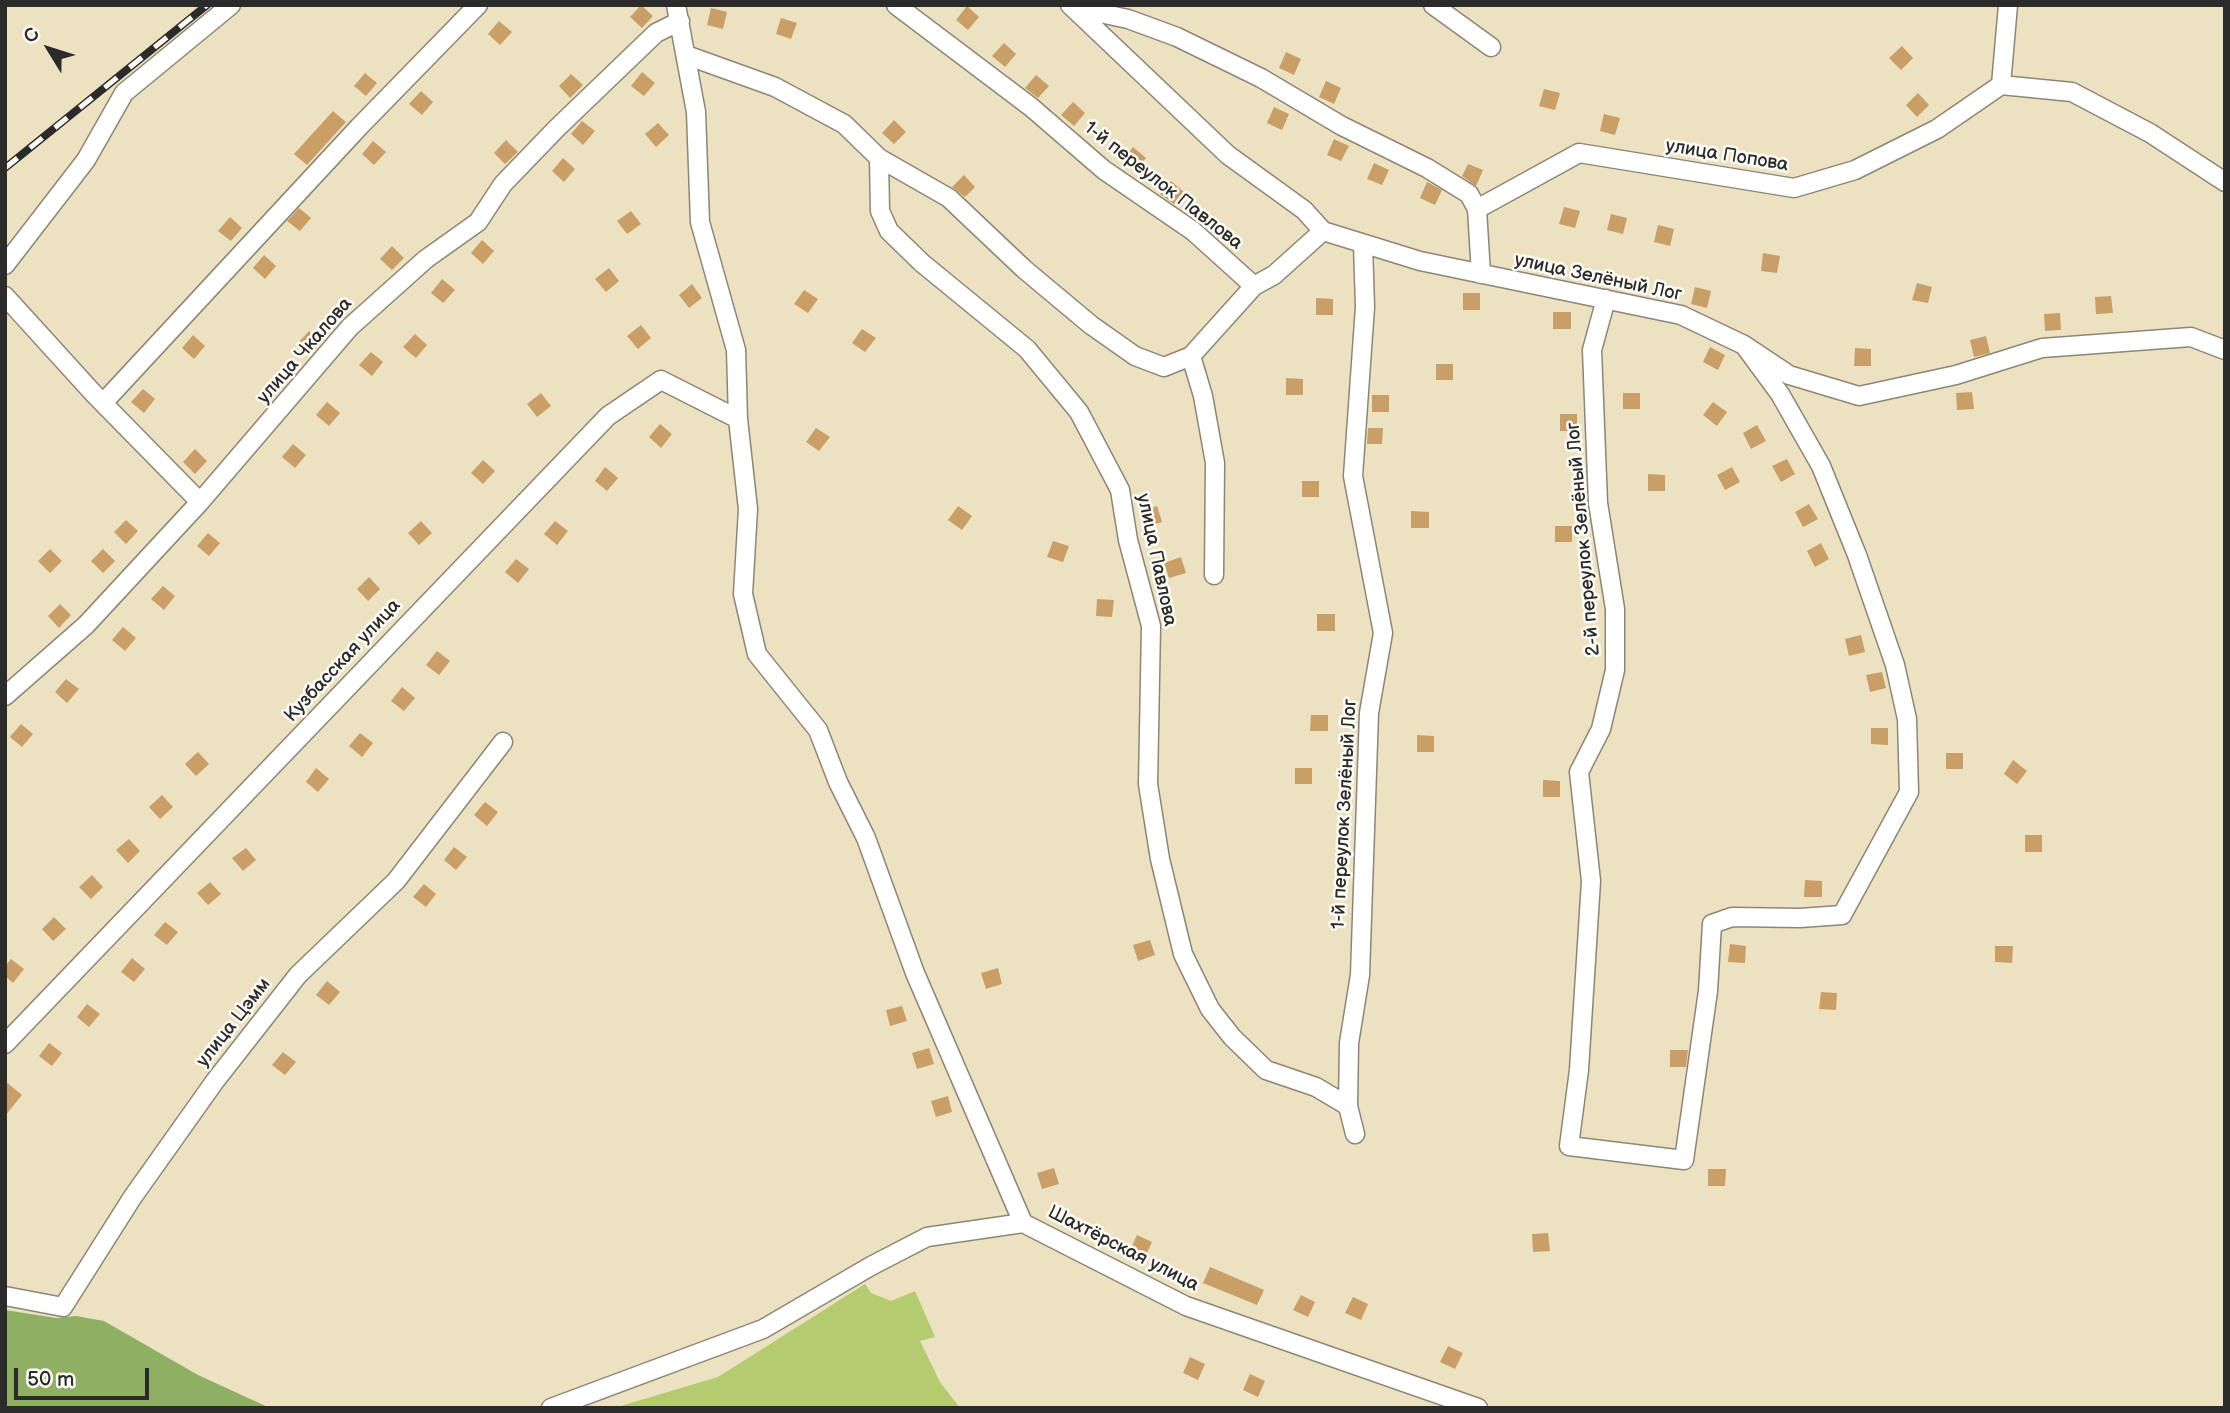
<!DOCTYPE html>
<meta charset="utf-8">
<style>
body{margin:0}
#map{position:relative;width:2230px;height:1413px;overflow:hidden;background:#ece2c1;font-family:"Balsamiq Sans",sans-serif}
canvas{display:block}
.frame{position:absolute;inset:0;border:7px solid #2b2b2b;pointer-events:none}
.north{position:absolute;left:14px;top:14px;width:70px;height:70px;-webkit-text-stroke:5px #fdfcf7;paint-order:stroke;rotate:308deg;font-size:19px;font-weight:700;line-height:28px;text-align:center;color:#2b2b2b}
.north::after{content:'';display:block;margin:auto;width:24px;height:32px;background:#2b2b2b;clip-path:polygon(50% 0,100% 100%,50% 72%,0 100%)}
.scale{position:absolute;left:14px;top:1368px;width:135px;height:32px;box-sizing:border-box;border:4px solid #2b2b2b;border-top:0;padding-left:9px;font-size:21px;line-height:24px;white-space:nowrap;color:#2b2b2b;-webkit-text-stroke:5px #fdfcf7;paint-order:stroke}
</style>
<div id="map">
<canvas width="2230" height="1413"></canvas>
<div class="frame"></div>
<div class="north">С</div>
<div class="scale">50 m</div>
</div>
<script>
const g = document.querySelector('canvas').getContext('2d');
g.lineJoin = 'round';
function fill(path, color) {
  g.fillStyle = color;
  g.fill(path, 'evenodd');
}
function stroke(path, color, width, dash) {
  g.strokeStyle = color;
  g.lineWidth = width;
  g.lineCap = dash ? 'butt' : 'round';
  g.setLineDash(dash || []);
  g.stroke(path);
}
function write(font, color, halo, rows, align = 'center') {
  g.font = font + ' "Balsamiq Sans",sans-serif';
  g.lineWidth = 5;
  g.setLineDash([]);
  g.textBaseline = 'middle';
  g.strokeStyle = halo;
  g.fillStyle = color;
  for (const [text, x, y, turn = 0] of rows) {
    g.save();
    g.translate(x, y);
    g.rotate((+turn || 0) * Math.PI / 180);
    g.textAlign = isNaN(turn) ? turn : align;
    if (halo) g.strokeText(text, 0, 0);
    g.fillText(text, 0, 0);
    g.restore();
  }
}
fill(new Path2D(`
 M865,1284L871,1293L891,1301L915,1291L935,1337L920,1341L940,1382L960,1408H614L718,1377Z`), '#b4cb6f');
fill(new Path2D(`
 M5,1310L56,1318L76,1316L104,1321L198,1375L270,1408H5Z`), '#8faf62');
fill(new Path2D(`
 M641,5L653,16L642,28L630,17Z
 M967,6L979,17L968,30L956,20Z
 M711,8L727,12L723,29L707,25Z
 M781,18L797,23L791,39L776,34Z
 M499,21L512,32L500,45L488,34Z
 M1004,43L1016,54L1005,67L992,56Z
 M1902,46L1913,58L1901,70L1889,58Z
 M1286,52L1301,59L1294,75L1279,68Z
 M642,72L655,83L644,96L631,86Z
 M365,73L377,83L366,96L354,86Z
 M571,74L583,85L570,98L559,86Z
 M1036,75L1049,86L1038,98L1025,88Z
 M1326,81L1341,88L1334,104L1319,97Z
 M1544,89L1560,93L1555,110L1539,106Z
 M421,91L433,102L422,115L409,104Z
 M1918,93L1929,105L1917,117L1906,105Z
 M1073,102L1085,113L1074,126L1061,115Z
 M1274,107L1289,114L1282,130L1267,123Z
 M333,111L346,122L307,165L294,154Z
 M1604,114L1620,118L1615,135L1600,131Z
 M894,120L906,132L894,144L882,133Z
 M582,121L595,131L583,145L571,134Z
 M658,123L669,135L656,147L645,134Z
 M1334,139L1349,146L1341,161L1327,155Z
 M506,140L518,152L505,164L494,153Z
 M373,141L386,152L374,165L362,154Z
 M1133,147L1146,158L1135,171L1122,161Z
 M563,158L575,169L564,182L552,171Z
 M1374,163L1389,170L1382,185L1367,179Z
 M1468,164L1483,170L1476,186L1462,176Z
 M964,175L975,187L965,197L952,187Z
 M1171,181L1184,192L1174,204L1160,194Z
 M1427,182L1442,190L1435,205L1420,198Z
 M1564,207L1580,211L1575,228L1559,224Z
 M299,208L311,218L300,231L287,221Z
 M631,211L641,224L627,234L617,221Z
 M1611,214L1627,218L1623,234L1607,230Z
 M230,217L242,228L231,241L218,231Z
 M1658,225L1674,229L1670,246L1654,242Z
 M482,240L494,251L483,264L471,253Z
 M392,246L404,258L392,270L380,259Z
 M1763,253L1780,256L1777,273L1761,271Z
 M264,255L276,266L265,279L253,268Z
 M609,268L619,281L606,292L595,279Z
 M442,279L455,290L443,303L431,293Z
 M1917,283L1932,287L1928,303L1912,300Z
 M692,284L702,298L689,308L679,295Z
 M1695,287L1711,291L1707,308L1691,304Z
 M804,290L818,299L808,313L794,304Z
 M1463,293H1480V310H1463Z
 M2111,296L2113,313L2096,314L2095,297Z
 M1316,298L1333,299V315H1316Z
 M1553,312H1571V329H1553Z
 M2060,313L2061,330L2045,331L2044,314Z
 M641,325L651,338L638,349L627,336Z
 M862,329L876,338L865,352L852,343Z
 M309,331L321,343L309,355L297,344Z
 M415,334L427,345L416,358L403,347Z
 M193,335L205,346L194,359L182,348Z
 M1986,336L1990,353L1974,357L1970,340Z
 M1710,347L1725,355L1718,370L1703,362Z
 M1855,348L1871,349V366H1854Z
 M371,352L383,362L372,376L359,365Z
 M1436,364H1453V380H1436Z
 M1286,378L1303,379V395H1286Z
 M143,389L155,399L144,413L131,402Z
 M1972,392L1974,409L1957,410L1956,393Z
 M541,393L551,406L537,417L527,404Z
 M1623,393H1640V409H1623Z
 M1372,395H1389V412H1372Z
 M327,402L340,413L329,426L316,415Z
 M1713,402L1727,412L1717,426L1703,415Z
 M1560,414H1577V431H1560Z
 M660,424L672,434L661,448L649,437Z
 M1757,425L1766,441L1751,449L1743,433Z
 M816,428L830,437L819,451L806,442Z
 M1368,428H1383L1382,444H1367Z
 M293,444L306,455L295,468L282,457Z
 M195,449L207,461L195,474L183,462Z
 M1787,459L1795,474L1781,482L1772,466Z
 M483,460L495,471L483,484L471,473Z
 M605,467L618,478L607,491L595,481Z
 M1732,467L1740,482L1725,490L1717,475Z
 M1648,474L1665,475V491H1648Z
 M1302,481H1319V497H1302Z
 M1809,504L1818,519L1803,527L1795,512Z
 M958,506L972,516L962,530L948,520Z
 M1157,506L1162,522L1146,527L1141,511Z
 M1411,511L1429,512V528H1411Z
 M126,520L138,531L126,544L114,532Z
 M421,521L432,533L419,545L408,533Z
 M555,521L568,531L557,545L544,534Z
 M1555,526H1572V542H1555Z
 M208,533L220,543L209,556L197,546Z
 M1053,541L1069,546L1063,562L1047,557Z
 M1821,543L1829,559L1815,567L1807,551Z
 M50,549L62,561L50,573L38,561Z
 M103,549L115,561L103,573L91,561Z
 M1181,557L1186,573L1169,578L1164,563Z
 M516,559L529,569L518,583L505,572Z
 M369,577L380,589L368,601L357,589Z
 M163,586L175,596L164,610L151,599Z
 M1097,599L1114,600L1112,617L1096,616Z
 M60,604L71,615L59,628L48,616Z
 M1317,614H1335V631H1317Z
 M123,627L136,638L125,651L112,640Z
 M1861,635L1865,652L1849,656L1845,639Z
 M437,651L450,661L439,675L426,665Z
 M1882,672L1886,688L1870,692L1866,675Z
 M66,679L79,689L67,703L55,692Z
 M402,687L415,698L404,711L391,701Z
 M1311,715H1328V731H1310Z
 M21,724L33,734L22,747L10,737Z
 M1871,728H1888V745L1871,744Z
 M360,733L373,743L362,757L349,746Z
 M1417,735L1434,736V752H1417Z
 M198,752L209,764L196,776L185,764Z
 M1946,753H1963V769H1946Z
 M2013,760L2027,771L2017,784L2004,774Z
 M316,768L329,779L318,792L306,782Z
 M1295,768H1312V784H1295Z
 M1543,780L1560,781V797H1543Z
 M162,795L173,807L160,819L149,807Z
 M485,802L498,812L487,826L474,815Z
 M2025,835H2042V852H2025Z
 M129,839L140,851L128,863L116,850Z
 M454,847L467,857L456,870L444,860Z
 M246,848L256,860L243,871L232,858Z
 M92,875L103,887L91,899L79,887Z
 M1805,880L1822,881V897H1804Z
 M210,882L221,894L208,905L197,893Z
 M424,884L436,894L426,907L413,897Z
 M54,917L66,929L53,941L42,929Z
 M165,922L178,932L167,945L154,935Z
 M1150,940L1155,955L1138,961L1133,945Z
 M1730,944L1746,946L1745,963L1728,962Z
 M1995,946H2013L2012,963L1995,962Z
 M132,958L145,969L134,982L121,972Z
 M11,959L24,969L13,983L5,976V966Z
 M998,968L1002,984L986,989L981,973Z
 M327,981L340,992L329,1005L316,995Z
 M1821,992L1837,993L1836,1010L1819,1009Z
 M87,1004L100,1014L89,1027L77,1017Z
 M902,1006L907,1021L890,1026L886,1010Z
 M49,1043L62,1053L52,1066L39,1056Z
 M929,1048L934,1064L917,1069L912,1053Z
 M1670,1050H1688L1686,1067H1670Z
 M283,1052L296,1062L285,1075L272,1065Z
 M5,1081L22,1095L5,1116Z
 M948,1096L952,1112L936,1117L931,1101Z
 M1054,1168L1059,1184L1042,1189L1037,1173Z
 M1708,1169H1726L1725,1186H1708Z
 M1548,1233L1550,1251L1533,1252L1532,1234Z
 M1137,1235L1152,1242L1145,1257L1130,1250Z
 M1210,1267L1264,1290L1257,1305L1203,1283Z
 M1301,1295L1315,1302L1308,1317L1293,1310Z
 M1353,1297L1368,1304L1361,1320L1345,1313Z
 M1448,1346L1463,1353L1455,1369L1440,1362Z
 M1190,1357L1205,1364L1198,1380L1183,1373Z
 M1250,1374L1265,1381L1258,1397L1243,1390Z`), '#c99e67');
const minor = new Path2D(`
 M676,5L696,112L700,222L736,350L738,419L748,509L743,594L757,654L818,730L838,782L866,838L915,973L1023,1223L1186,1306L1478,1408
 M896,5L1031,107L1104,170L1193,231L1254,286L1191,356L1203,396L1215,463L1214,575
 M1070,5L1228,155L1304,210L1323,231L1420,261L1681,315L1744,345L1789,375L1859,396L1956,375L2042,348L2191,337L2225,350
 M1433,5L1491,47
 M1072,7L1128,19L1177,37L1261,78L1342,126L1427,168L1469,194L1477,209
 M686,55L775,87L844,124L879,158L949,198L1024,269L1091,325L1135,356L1164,367L1191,356
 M2001,85L2008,5
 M879,158L880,211L889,231L922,263L1027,349L1079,412L1120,490L1128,540L1151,626L1148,784L1160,859L1183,954L1210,1009L1232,1037L1266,1070L1316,1087L1348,1106
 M5,265L86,160L124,93L231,5
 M1481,274L1477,209L1579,153L1794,188L1855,170L1937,129L2001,85L2072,92L2150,133L2225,182
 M1254,286L1274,275L1323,231
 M5,296L94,394L200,502
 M1606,299L1592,350L1598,503L1615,609V670L1601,729L1579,772L1591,881L1579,1070L1569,1146L1684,1160L1708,991L1712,924L1732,917L1800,918L1842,915L1909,792L1907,719L1895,665L1857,555L1821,466L1780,394L1744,345
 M103,403L359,127L478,5
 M5,696L86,625L200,502L350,327L426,259L478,222L503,184L557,128L656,33L680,21
 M5,1044L608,416L661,380L738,419
 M1355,1134L1348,1106L1349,1043L1360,975L1369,713L1383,633L1353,476L1365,307L1363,245
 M5,1296L63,1307L132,1198L215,1081L298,975L396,881L503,742
 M551,1408L763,1329L871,1266L927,1237L1023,1223`);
stroke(minor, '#8c8676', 21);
stroke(minor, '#fff', 18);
const rail = new Path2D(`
 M5,168L207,5`);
stroke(rail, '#2b2b2b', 8);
stroke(rail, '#fdfcf7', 5, [16]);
write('19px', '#2b2b2b', '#fdfcf7', [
 ["улица Попова",1727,156,9],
 ["1-й переулок Павлова",1163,186,38],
 ["улица Зелёный Лог",1598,278,12],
 ["улица Чкалова",305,351,-49],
 ["2-й переулок Зелёный Лог",1584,539,-95],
 ["улица Павлова",1156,560,78],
 ["Кузбасская улица",343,661,-47],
 ["1-й переулок Зелёный Лог",1345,814,-87],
 ["улица Цэмм",234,1023,-52],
 ["Шахтёрская улица",1123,1249,27]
]);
</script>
